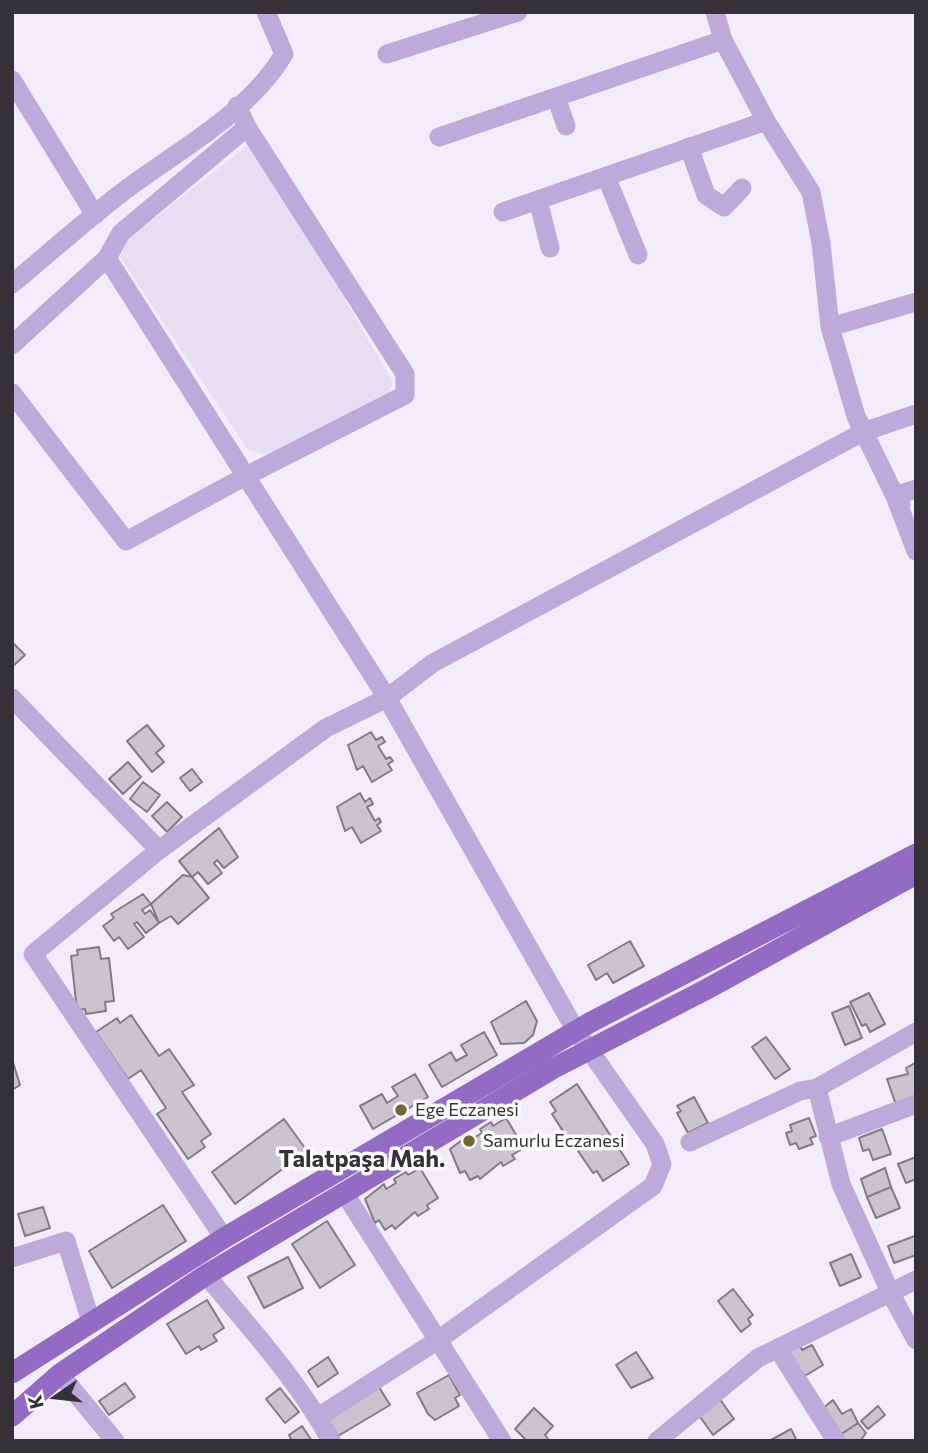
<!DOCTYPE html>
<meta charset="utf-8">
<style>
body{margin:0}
#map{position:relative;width:928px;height:1453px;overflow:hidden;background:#f3edfb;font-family:Commissioner,sans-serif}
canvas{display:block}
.frame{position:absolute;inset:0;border:14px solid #343237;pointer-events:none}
.north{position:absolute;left:21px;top:1362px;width:70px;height:70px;-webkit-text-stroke:5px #fdfdfd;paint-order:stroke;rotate:256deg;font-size:19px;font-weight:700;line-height:28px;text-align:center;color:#343237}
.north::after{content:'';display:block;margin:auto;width:24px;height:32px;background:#343237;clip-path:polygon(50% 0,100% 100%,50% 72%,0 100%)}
</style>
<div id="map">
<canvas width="928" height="1453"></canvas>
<div class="frame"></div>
<div class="north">K</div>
</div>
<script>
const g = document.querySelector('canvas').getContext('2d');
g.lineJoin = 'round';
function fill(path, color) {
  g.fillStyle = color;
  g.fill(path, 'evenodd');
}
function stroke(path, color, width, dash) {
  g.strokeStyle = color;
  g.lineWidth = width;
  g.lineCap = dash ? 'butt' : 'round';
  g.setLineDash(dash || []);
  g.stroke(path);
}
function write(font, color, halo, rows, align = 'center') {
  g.font = font + ' Commissioner,sans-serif';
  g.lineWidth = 7;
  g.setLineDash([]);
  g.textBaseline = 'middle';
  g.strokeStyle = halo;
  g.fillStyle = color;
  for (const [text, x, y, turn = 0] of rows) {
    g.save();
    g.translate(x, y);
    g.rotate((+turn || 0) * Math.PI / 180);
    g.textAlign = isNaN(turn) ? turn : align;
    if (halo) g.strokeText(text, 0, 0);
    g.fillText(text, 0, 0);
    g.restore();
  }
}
fill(new Path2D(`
 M246,147L258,151L393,382L386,401L272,456L248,450L120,257L129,238Z`), '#e6def2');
const building = new Path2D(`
 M12,642L25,655L12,667Z
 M147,725L164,746L156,753L164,762L152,772L127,741Z
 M371,732L376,740L382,737L385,742L378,746L386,759L390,757L393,761L388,764L392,770L372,782L363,766L357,770L348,745Z
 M128,762L141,777L123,794L109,779Z
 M192,769L202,782L190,791L180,778Z
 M143,782L160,795L147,812L130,799Z
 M360,793L365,802L370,798L373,804L367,807L375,821L379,818L381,822L377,825L381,831L361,843L352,827L345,831L337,807Z
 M167,802L182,817L167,832L152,816Z
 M219,828L238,857L224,868L217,860L214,863L222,873L208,884L198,872L192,877L179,861Z
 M183,875L192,877L209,898L178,924L171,916L159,923L151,904Z
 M143,894L151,904L142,910L145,914L150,910L159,923L146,933L137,922L134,924L144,937L128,949L119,937L114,941L103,926L114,918L111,914Z
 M630,941L644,966L613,983L607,973L596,980L588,965Z
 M99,947L101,959L109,958L114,1001L105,1002L106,1011L86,1014L85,1009L77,1010L71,956L78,955L77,950Z
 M869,993L885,1024L870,1032L866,1024L862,1026L850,1002Z
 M526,1001L537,1021L533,1035L524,1043L501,1044L491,1022Z
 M849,1006L862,1038L845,1045L832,1013Z
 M131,1015L159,1056L169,1049L194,1085L182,1092L211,1134L201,1141L205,1147L188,1159L157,1114L166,1108L141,1070L128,1079L96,1032L117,1018L120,1023Z
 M484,1032L497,1055L442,1087L429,1065L451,1052L456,1061L467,1055L461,1045Z
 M766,1037L790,1069L775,1079L752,1047Z
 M12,1059L20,1085L12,1090Z
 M915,1063L916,1096L896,1105L887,1079L908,1074L906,1068Z
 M415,1074L428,1097L373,1129L360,1106L382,1094L387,1103L398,1096L392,1087Z
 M577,1084L629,1164L603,1181L597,1171L593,1173L578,1151L581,1148L573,1136L568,1139L552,1114L556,1111L550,1102Z
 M694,1097L708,1123L688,1133L677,1113L681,1111L677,1106Z
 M506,1118L524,1148L512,1155L515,1159L503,1166L501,1162L480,1179L478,1176L470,1180L465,1171L460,1173L450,1149L469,1135L472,1139L482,1133L480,1129L491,1122L493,1126Z
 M809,1118L816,1136L810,1138L813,1144L799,1149L796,1143L790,1145L786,1133L792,1131L790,1125Z
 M284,1119L307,1151L235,1204L212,1172Z
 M882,1129L891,1154L873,1160L869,1149L863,1151L859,1138Z
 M916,1157V1179L906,1183L898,1164Z
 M420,1168L438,1198L427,1205L429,1209L418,1216L415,1212L395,1229L392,1225L385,1230L379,1220L375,1223L365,1199L384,1184L386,1189L396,1183L394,1179L406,1172L408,1175Z
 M885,1168L891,1187L867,1197L861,1179Z
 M891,1187L900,1208L876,1218L867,1197Z
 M163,1205L186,1241L112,1288L89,1251Z
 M43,1207L50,1228L25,1236L18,1214Z
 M327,1221L355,1265L320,1288L292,1244Z
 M915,1236L916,1255L894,1263L888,1246Z
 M851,1254L861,1277L840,1286L830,1263Z
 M288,1257L303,1288L264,1308L248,1277Z
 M733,1289L753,1315L748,1319L751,1324L741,1332L718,1301Z
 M207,1300L224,1328L213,1335L217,1341L201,1350L199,1346L186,1354L167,1324Z
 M800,1345L802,1350L812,1345L823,1365L803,1377L789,1351Z
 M636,1352L653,1378L631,1388L616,1365Z
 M328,1357L338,1373L318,1387L308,1371Z
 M449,1375L460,1395L455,1398L459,1406L435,1420L428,1414L417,1393Z
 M125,1383L135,1397L109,1415L99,1401Z
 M379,1387L390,1405L338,1436L327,1418Z
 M280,1388L299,1412L285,1423L266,1399Z
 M719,1398L734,1419L713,1435L698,1414Z
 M833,1400L842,1414L851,1409L858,1423L840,1435L823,1408Z
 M878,1406L885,1415L868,1429L861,1421Z
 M534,1408L553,1426L545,1435L548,1439L546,1441H527L515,1429Z
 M858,1423L866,1433L860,1441H843L840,1435Z
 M302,1426L312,1441H292L289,1435Z
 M791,1429L797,1441H769Z`);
fill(building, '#c9c4d0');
stroke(building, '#807b87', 2);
stroke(new Path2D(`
 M715,12L723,40L766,121L811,192L821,243L830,327L856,416L895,496L916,551
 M387,54L518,12
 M12,80L95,215
 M556,97L566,126
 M439,137L723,40
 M689,147L706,195L724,207L742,188
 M606,176L638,255
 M538,200L550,248
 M503,212L766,121
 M107,258L387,698L433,663L863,432L916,414
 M12,284C52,251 90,216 132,185C184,147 250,111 284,54L266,12
 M830,327L916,302
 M12,345L107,258L121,233L247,127
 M12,393L126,541L246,476L405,395V374L247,127L237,106
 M901,504L895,496L916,489
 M12,698L159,850
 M916,1032L817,1088L841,1184L891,1294L916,1340
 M828,1137L916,1104
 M690,1142L800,1091L817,1088
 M345,1194L502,1441
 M224,1238L33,954L159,850L326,728L387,698L576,1031L655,1144L662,1164L653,1186L438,1340L318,1417
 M12,1258L66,1241L91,1322
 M206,1275C250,1328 298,1380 331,1441
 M778,1349L836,1441
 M60,1374L115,1441
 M657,1441L758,1358L916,1280`), '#beaada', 19);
stroke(new Path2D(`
 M12,1373L224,1238L591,1022L916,854
 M12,1416L60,1374L206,1275L554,1068L707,989L916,874`), '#946bc4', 21);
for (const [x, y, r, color] of [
 [401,1110,7,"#746633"],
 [469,1141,7,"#746633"]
]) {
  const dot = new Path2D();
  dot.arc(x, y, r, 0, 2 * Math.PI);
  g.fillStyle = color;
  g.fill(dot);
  stroke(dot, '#fdfdfd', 2.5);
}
write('18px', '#343237', '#fdfdfd', [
 ["Ege Eczanesi",415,1110],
 ["Samurlu Eczanesi",483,1141]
], 'left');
write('bold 24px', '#343237', '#fdfdfd', [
 ["Talatpaşa Mah.",362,1159]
]);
</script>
